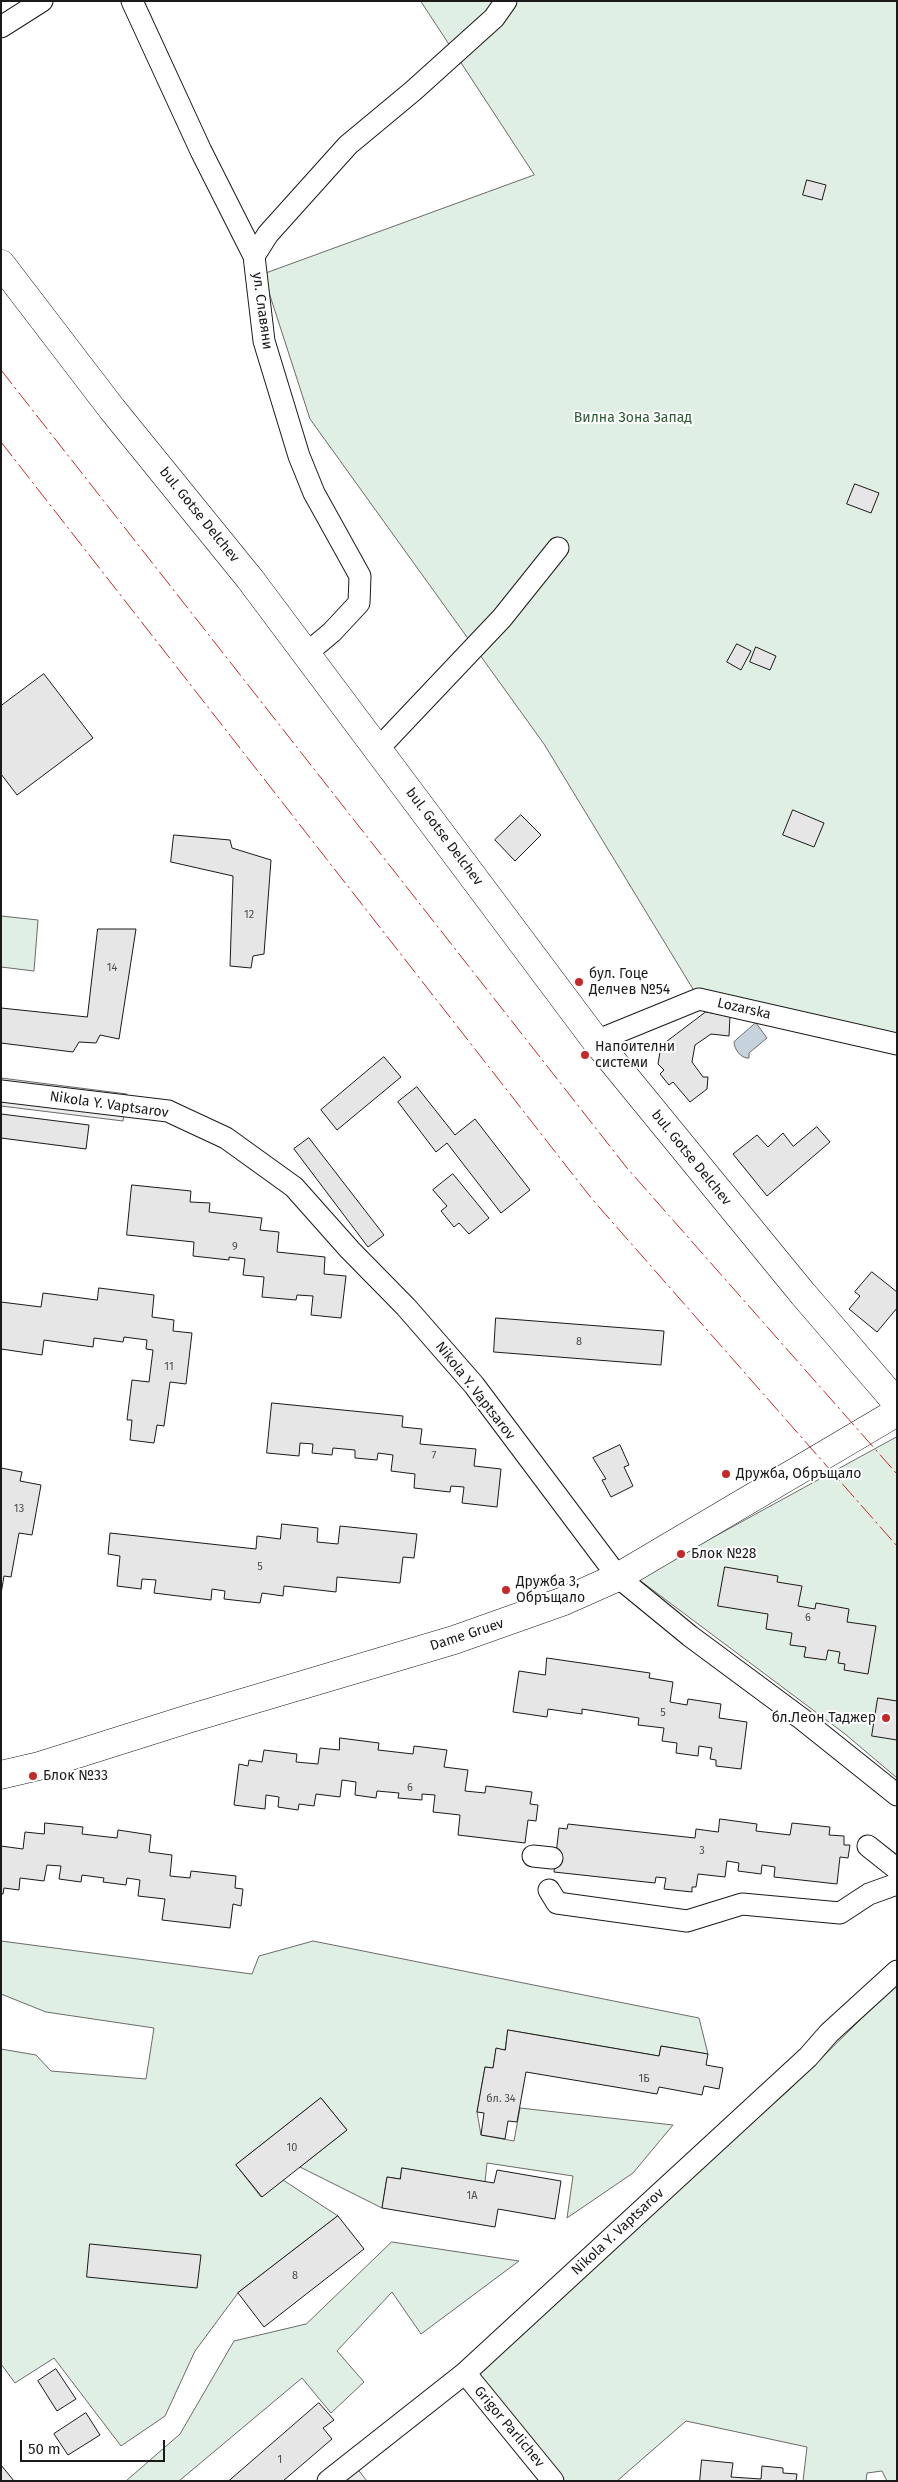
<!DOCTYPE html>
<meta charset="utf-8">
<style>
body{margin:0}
#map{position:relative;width:898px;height:2482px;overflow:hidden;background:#fff;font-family:"Fira Sans",sans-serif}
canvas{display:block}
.frame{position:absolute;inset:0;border:2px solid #1a1a1a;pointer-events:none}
.scale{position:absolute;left:20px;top:2440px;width:145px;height:22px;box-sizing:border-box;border:2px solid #1a1a1a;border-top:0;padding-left:6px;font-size:15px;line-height:18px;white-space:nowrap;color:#1a1a1a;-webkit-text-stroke:4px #fff;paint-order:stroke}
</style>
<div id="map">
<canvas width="898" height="2482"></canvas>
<div class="frame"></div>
<div class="scale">50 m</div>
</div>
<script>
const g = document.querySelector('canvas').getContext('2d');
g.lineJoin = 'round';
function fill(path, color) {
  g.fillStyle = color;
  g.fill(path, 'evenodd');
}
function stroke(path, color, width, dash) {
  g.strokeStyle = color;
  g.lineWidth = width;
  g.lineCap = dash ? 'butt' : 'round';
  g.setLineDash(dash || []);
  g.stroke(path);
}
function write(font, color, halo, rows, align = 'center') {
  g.font = font + ' "Fira Sans",sans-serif';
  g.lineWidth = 4;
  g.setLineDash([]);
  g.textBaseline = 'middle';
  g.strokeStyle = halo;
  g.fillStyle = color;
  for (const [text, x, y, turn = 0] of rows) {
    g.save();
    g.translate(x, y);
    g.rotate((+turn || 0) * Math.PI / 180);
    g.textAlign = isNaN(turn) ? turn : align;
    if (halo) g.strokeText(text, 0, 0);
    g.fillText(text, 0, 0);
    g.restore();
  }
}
const green = new Path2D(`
 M421,1H897V1044L699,999L544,744L310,419L263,274L534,175Z
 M1,916L38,920L34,971L1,967Z
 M897,1437V1778L845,1734L638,1579Z
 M1,1941L252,1974L259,1956L313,1941L699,2018L708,2054L661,2046L659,2056L508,2030L505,2050L496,2049L493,2068L485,2067L477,2112L481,2135L514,2141L520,2108L673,2125L633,2173L567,2218L573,2176L487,2163L485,2182L402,2168L400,2179L387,2177L382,2208L300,2167L347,2130L321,2098L236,2165L261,2197L283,2180L338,2216L238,2293L195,2351L165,2416L121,2446L54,2358L15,2383L1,2364V2049L36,2055L51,2071L146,2079L154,2028L46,2012L1,1994Z
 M897,1984V2481H887L882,2471L867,2473L866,2481H803L807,2447L686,2421L617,2481H563L480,2385L479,2365L790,2089Z
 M392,2242L519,2261L421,2334L392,2292L337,2351L364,2382L331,2413L302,2378L179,2481H126L180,2434L234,2341L306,2324Z`);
fill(green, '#e0efe3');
stroke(green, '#6a6a6a', 1);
const parking = new Path2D(`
 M1,1078L127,1094L123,1121L1,1106Z
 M352,2462L367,2481H328Z`);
fill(parking, '#ededed');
stroke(parking, '#6a6a6a', 1);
const water = new Path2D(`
 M756,1023L767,1038L749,1053V1058C741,1059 734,1049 734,1042Z`);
fill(water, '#c6d2dc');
stroke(water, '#6a6a6a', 1);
const building = new Path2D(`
 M807,180L826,185L822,200L803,195Z
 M855,484L879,493L871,513L847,504Z
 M737,644L751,651L741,670L727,662Z
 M756,647L776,656L770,670L750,662Z
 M44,674L93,738L17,795L1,774V706Z
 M793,810L824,823L814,847L783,835Z
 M521,815L541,835L515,861L495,840Z
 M174,835L230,840L232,848L271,860L264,954L253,956L251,968L230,966L233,876L171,862Z
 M98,929H136L119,1039L100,1035L96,1043L79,1042L73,1052L1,1043V1008L87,1017Z
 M706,1012L730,1016L729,1036L711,1034L695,1045L692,1062L703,1077H708L707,1089L690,1102L673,1082L669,1085L660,1074L664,1070L658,1064L661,1046Z
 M384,1057L401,1077L337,1130L321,1110Z
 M417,1087L455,1135L475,1119L530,1190L501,1213L447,1143L436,1152L398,1102Z
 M1,1114L89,1125L86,1149L1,1138Z
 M817,1127L830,1142L767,1196L733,1154L757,1135L768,1147L783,1133L793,1146Z
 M309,1138L384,1235L368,1247L294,1149Z
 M453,1174L489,1218L469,1234L459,1223L454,1227L441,1211L447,1206L433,1190Z
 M132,1185L191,1191L190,1202L210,1203L209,1212L262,1218L260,1230L279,1232L277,1252L325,1257L324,1274L346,1276L341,1318L311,1315L313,1296L297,1295L296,1300L262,1297L264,1277L243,1275L245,1259L229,1257V1260L193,1256L194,1242L127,1235Z
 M872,1272L897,1292V1308L877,1332L849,1309L860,1296L855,1292Z
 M99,1288L154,1295L152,1317L174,1320L173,1331L192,1333L186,1384L170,1382L164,1426L157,1425L154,1443L130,1440L132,1420H127L132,1380L149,1382L153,1350L146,1349L147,1340L124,1337L123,1342L94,1338L93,1347L44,1340L42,1355L1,1349V1302L41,1307L43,1293L97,1300Z
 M496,1318L664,1331L661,1365L494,1352Z
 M272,1403L403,1416L402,1427L422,1429L420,1444L476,1449L474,1466L501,1469L497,1507L462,1503L464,1487L451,1486L450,1492L414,1488L415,1474L391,1471L393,1455L378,1453L377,1460L355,1458V1450L333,1448L332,1455L312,1453L313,1444L300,1443L299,1456L267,1453Z
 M620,1445L629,1465L624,1467L633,1486L611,1497L602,1480L606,1479L593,1458Z
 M1,1468L22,1472L20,1481L41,1485L32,1535L19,1533L11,1577L4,1576L1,1594Z
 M282,1524L318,1528L317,1542L338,1544L340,1526L417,1534L414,1558L403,1557L400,1583L337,1577L336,1592L284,1586L283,1596L262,1593L260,1603L224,1599L225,1591L212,1589L211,1600L154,1593L156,1580L142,1579L141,1589L117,1586L120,1556L108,1554L110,1533L256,1549L257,1536L280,1539Z
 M725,1567L778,1576L777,1582L802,1586L798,1606L815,1609L816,1603L849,1609L847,1622L876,1626L868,1674L844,1670L845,1664L838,1663L840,1652L828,1650L826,1660L804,1657L806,1647L790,1645L792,1633L766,1629L768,1614L718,1606Z
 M547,1658L650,1673L649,1678L673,1682L670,1702L687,1705L688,1699L721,1704L719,1718L747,1722L741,1769L716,1766V1760L710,1759L712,1748L699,1746L698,1756L676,1753L677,1743L662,1741L664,1728L638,1725L639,1718L582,1709V1714L548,1709L547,1717L513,1712L519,1671L545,1675Z
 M878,1698L897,1701V1740L872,1736Z
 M340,1738L379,1743L378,1750L413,1754L414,1746L447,1750L444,1767L468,1770L465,1791L485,1793L486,1786L532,1792L530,1804L538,1805L536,1821L528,1820L525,1843L458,1835L460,1815L433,1812L435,1795L422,1794V1800L398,1798L399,1793L377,1791L376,1798L355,1795L356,1782L342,1780L340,1797L316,1794L314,1806L299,1804L298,1810L278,1807L279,1797L266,1795L265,1809L234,1805L239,1764L248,1766L249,1760L262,1762L264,1750L297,1754L296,1762L318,1764L320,1748L339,1750Z
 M720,1819L757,1824L756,1831L790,1835L792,1823L830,1827L829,1835L844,1836V1845H850L848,1858L840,1857L837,1884L774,1877L775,1867L762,1865L761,1874L738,1871L739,1863L727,1861L725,1877L698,1874L696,1887H692V1892L664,1889L666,1878L656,1877L655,1883L554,1872L559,1828L567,1829L568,1824L695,1838L696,1829L718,1832Z
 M45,1823L83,1827L82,1834L117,1838L118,1830L151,1835L149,1852L172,1855L170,1876L190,1878L191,1871L236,1876L235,1888L243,1889L241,1906L233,1904L230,1928L162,1920L165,1899L138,1896L140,1880L127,1878L126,1885L103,1882L104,1878L82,1875L81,1882L59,1879L61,1866L47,1865L44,1881L20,1878L19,1890L4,1888L3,1894H1V1846L23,1849L25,1832L44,1834Z
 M508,2030L659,2056L661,2046L708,2054L706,2065L723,2068L719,2089L704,2086L702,2095L659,2087L657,2094L526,2072L517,2122L508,2121L505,2139L481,2135L484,2113L477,2112L485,2067L493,2068L496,2048L505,2050Z
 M321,2098L347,2130L262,2197L236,2165Z
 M402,2168L494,2183L497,2170L561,2181L555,2219L498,2209L495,2227L382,2208L387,2177L400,2179Z
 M338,2216L364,2249L264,2327L238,2293Z
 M90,2244L201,2255L197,2288L87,2277Z
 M56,2369L76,2399L57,2411L38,2381Z
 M319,2403L334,2420L323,2428L332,2439L283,2481H229Z
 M86,2413L100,2435L68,2455L54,2434Z
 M702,2460L733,2463L731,2477L761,2479L762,2466L783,2468V2473L797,2474L796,2481H700Z
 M1,2465L14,2481H1Z`);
fill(building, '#e6e6e6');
stroke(building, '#1a1a1a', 1);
const minor = new Path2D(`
 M132,1L201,151L254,256
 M1,27L42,1
 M307,653L332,632L359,603L360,576L314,493L299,456L264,341L254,256L268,234L348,145L413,91L494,18L506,1
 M377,750L502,618L558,548
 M596,1041L699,999L897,1044
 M1,1091L168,1111L226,1138L294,1187L350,1250L406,1307L474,1385L618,1577L690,1636L802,1719L897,1795
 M868,1846L897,1869
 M533,1856L552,1858
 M549,1890L557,1903L687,1921L742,1904L840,1913L869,1894L897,1884
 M465,2373L553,2481
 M328,2481L465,2373L808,2057L829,2033L897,1971`);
const major = new Path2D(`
 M1,264L112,409L250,579L596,1041L803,1294L897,1403
 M1,1775L39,1766L188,1719L454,1640L564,1601L618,1577L897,1412`);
stroke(minor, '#1a1a1a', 23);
stroke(major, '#1a1a1a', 29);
stroke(minor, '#fff', 21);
stroke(major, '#fff', 28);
stroke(new Path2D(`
 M1,370L627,1168L897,1474
 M1,442L592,1199L897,1546`), '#c62828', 1, [18, 4, 2.5, 4]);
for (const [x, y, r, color] of [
 [579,982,5,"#c62828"],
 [585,1055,5,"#c62828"],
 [726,1474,5,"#c62828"],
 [681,1554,5,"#c62828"],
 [506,1590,5,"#c62828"],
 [886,1718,5,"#c62828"],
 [33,1776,5,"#c62828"]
]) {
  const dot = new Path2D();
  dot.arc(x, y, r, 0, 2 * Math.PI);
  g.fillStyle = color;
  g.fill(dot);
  stroke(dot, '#fff', 2);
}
write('11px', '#4d4d4d', null, [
 ["12",249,915],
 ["14",112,968],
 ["9",235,1247],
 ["8",579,1342],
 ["11",169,1367],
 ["7",434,1456],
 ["13",19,1509],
 ["5",260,1567],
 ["6",808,1618],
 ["5",663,1713],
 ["6",410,1788],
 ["3",702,1851],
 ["1Б",644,2079],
 ["бл. 34",501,2099],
 ["10",292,2148],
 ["1А",472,2196],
 ["8",295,2276],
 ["1",280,2460]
]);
write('14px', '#1a1a1a', '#fff', [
 ["ул. Славяни",262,311,82],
 ["bul. Gotse Delchev",199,515,51],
 ["bul. Gotse Delchev",444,837,53],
 ["Lozarska",744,1009,13],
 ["Nikola Y. Vaptsarov",109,1105,8],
 ["bul. Gotse Delchev",691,1158,51],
 ["Nikola Y. Vaptsarov",475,1391,52],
 ["Dame Gruev",467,1635,-18],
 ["Nikola Y. Vaptsarov",618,2232,-43],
 ["Grigor Parlichev",509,2427,50]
]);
write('14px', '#2b5a34', '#fff', [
 ["Вилна Зона Запад",633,418]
]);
write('14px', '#1a1a1a', '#fff', [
 ["бул. Гоце",589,974],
 ["Делчев №54",589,990],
 ["Напоителни",595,1047],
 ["системи",595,1063],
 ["Дружба, Обръщало",736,1474],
 ["Блок №28",691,1554],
 ["Дружба 3,",516,1582],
 ["Обръщало",516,1598],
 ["бл.Леон Таджер",876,1718,"right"],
 ["Блок №33",43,1776]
], 'left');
</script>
